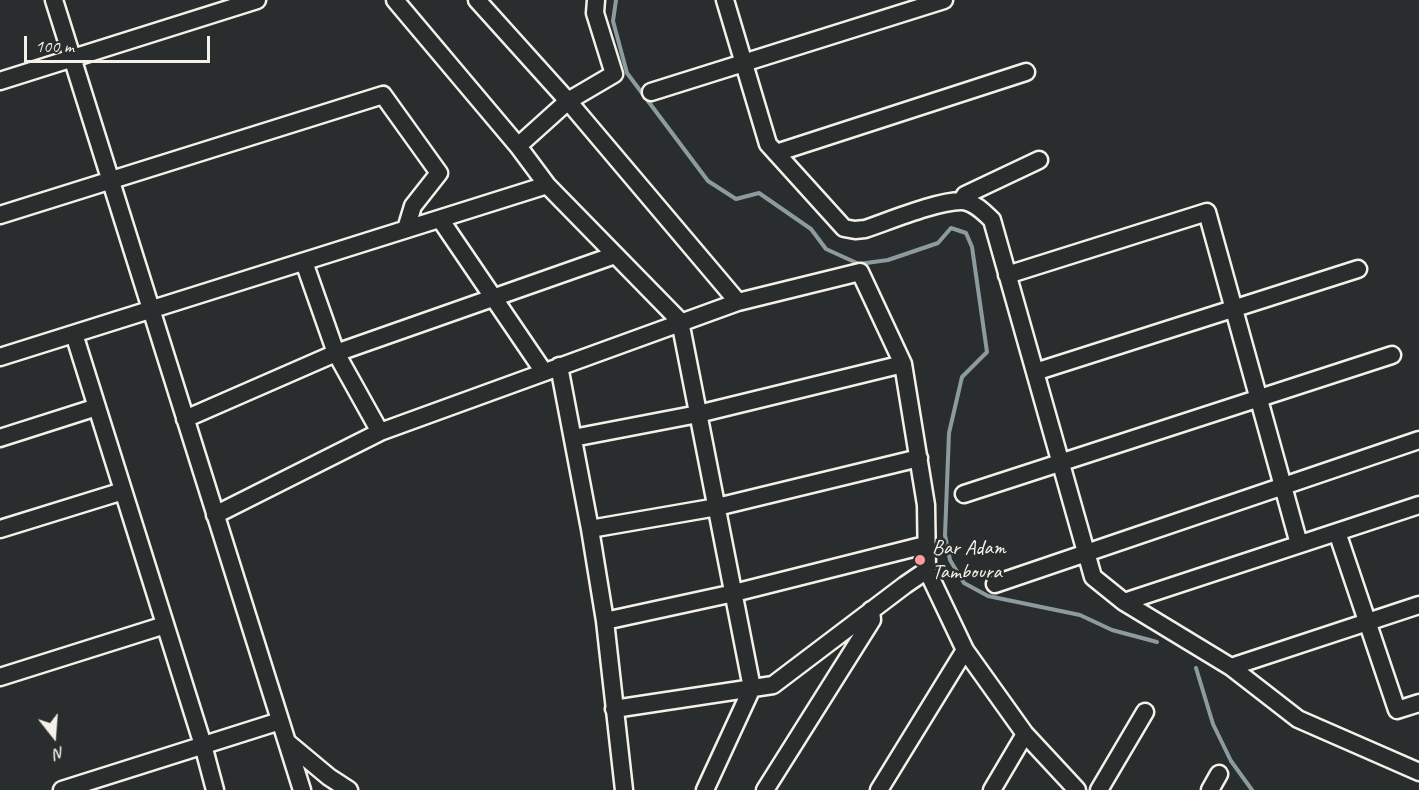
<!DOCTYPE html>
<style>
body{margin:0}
#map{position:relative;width:1419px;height:790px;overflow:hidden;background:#2a2d2e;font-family:Caveat,sans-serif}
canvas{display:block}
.north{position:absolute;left:24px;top:706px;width:60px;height:60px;-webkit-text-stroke:4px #2a2d2e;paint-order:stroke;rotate:163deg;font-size:16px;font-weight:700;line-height:24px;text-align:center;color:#f4f1e8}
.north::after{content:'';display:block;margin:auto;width:21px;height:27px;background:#f4f1e8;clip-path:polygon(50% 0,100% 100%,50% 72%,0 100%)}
.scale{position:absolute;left:24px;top:36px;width:186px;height:27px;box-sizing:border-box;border:3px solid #f4f1e8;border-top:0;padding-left:8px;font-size:18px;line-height:21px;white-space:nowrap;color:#f4f1e8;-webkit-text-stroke:4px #2a2d2e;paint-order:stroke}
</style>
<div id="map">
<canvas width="1419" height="790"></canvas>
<div class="north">N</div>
<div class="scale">100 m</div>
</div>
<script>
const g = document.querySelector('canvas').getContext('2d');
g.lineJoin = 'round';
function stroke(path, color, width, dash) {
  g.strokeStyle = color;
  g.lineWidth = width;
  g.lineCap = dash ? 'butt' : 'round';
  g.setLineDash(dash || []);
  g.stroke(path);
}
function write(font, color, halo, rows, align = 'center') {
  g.font = font + ' Caveat,sans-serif';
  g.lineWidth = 5;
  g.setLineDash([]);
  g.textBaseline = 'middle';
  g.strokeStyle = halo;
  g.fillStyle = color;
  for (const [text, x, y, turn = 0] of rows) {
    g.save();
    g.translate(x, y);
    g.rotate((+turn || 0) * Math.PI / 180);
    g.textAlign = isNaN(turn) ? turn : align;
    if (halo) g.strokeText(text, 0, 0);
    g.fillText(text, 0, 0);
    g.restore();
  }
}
stroke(new Path2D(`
 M616,0L613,21L627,73L708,181L736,199L759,193L811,229L826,249L859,264L888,260L938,243L951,228L966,233L972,247L987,352L962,377L949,433L945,535L950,560L964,583L988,596L1080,615L1112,630L1157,642
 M1196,668L1213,724L1231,761L1252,790`), '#8c9c9e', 4);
const minor = new Path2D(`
 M54,0L302,790
 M395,0L518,146L547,185L680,321L752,688L705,790
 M477,0L568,101L738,302
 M725,0L768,144L844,228L855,230L865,229C889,221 937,201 961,201C973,201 984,212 992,220L1093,577L1124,602L1231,667L1298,719L1419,772
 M0,81L257,0
 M651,92L944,0
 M518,146L568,101L614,74L595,13L596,0
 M776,153L1026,72
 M962,200L965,195L1039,160
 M0,215L383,95L439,173L413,206L406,229
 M440,219L544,372
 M304,262L336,353L380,432
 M1007,275L1207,212L1299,544
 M74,334L203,745L215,790
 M0,357L547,185
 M559,366L590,529L605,621L624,790
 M1035,372L1358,269
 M185,419L336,353L615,255
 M0,438L97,407
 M573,438L698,414L903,364
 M964,494L1392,355
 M215,515L380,432L738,302L860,272L903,364L926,505L927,570L965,650L1025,734L1077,790
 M0,529L123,491
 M590,529L717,507L919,458
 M1337,532L1397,710L1419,703
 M995,584L1419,440
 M1124,602L1419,505
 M605,621L734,593L925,545
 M1231,667L1419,605
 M0,677L165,625
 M614,709L773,685L905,585L927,570
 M287,742L329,777L349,790
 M62,790L280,721
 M765,790L872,620L871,610
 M879,790L965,650
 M992,790L1025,734
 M1099,790L1145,712
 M1210,790L1219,774`);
stroke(minor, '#f4f1e8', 21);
stroke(minor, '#2a2d2e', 16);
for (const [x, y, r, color] of [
 [920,560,6,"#ff9aa2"]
]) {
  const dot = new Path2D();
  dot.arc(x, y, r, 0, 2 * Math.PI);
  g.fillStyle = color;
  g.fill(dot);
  stroke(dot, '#2a2d2e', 2);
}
write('21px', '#f4f1e8', '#2a2d2e', [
 ["Bar Adam",932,548],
 ["Tamboura",932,572]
], 'left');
</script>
